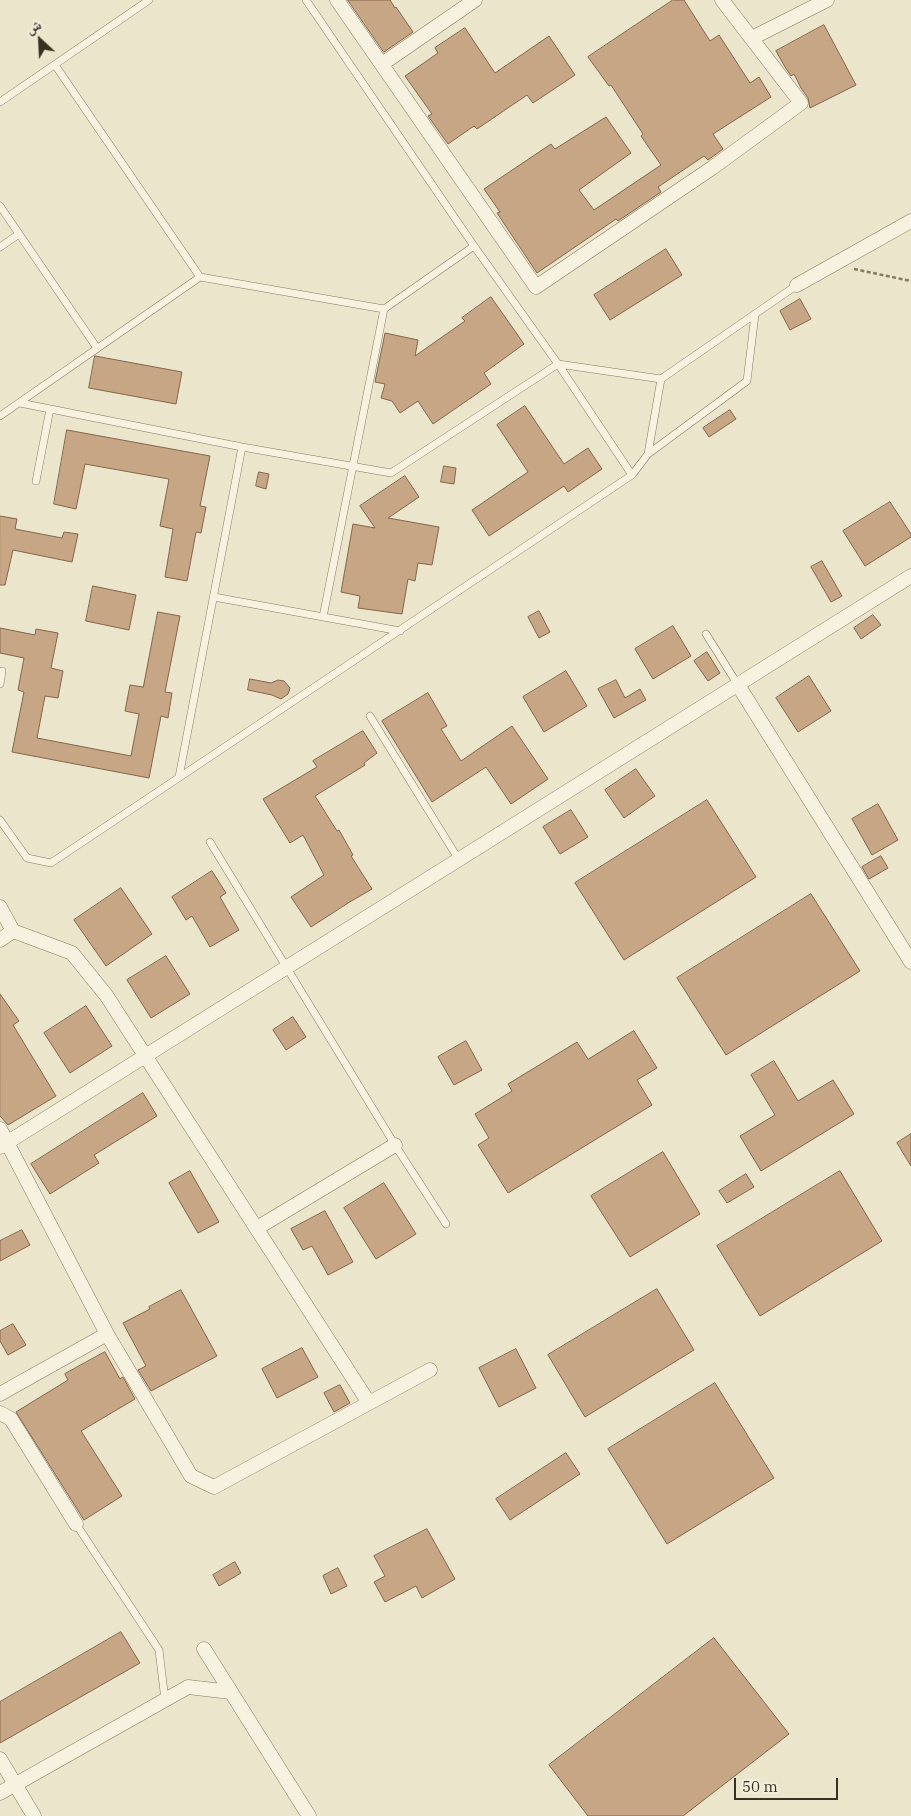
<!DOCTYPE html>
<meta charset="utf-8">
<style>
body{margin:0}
#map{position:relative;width:911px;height:1816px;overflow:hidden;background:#ebe5cc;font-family:"IBM Plex Serif","Noto Naskh Arabic",serif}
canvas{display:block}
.north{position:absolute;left:15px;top:15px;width:50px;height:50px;-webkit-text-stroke:4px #f3eedb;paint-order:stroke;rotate:335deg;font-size:14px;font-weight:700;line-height:20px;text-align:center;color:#393023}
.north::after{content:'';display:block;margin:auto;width:18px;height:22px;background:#393023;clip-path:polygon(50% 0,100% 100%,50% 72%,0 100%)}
.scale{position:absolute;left:734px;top:1778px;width:104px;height:22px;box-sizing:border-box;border:2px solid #393023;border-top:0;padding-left:6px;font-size:15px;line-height:18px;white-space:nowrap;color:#393023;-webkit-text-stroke:4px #f3eedb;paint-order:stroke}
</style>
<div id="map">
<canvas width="911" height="1816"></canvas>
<div class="north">ش</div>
<div class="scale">50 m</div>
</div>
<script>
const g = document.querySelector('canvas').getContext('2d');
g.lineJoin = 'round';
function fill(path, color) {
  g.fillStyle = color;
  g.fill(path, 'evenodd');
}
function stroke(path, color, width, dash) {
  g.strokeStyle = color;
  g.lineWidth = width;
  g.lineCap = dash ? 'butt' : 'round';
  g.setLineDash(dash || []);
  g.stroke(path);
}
const building = new Path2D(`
 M348,0H390L395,8L396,7L413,32L384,52Z
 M673,0H684L710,41L719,35L750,83L759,77L771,97L713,134L723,149L708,160L704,156L658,187L661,192L618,221L616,219L537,273L497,213L500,212L484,189L551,144L555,149L606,117L631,153L579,190L594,210L661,165L641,136L643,134L611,85L609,86L588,57Z
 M824,25L856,85L810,108L808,98L801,88L794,74L791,76L785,67L776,51Z
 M465,28L495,73L549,36L575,75L533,103L527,95L477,129L474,126L448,144L428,116L432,114L405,76L438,53L435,48Z
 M666,249L682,275L610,320L594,295Z
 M491,297L524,344L484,373L491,384L433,424L418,401L400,413L392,401L381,398L385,384L375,382L385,333L418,340L415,356L465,321L462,318Z
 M800,299L811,319L790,330L780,311Z
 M95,356L182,372L176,404L89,388Z
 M525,406L564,464L588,448L602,469L568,492L564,486L489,536L472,510L528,472L497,425Z
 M730,410L736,419L709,437L703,428Z
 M67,430L210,456L200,506L206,507L201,533L196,532L187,581L165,577L173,529L160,526L169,479L85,464L76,509L54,504Z
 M444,466L456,468L454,484L441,482Z
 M259,472L269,474L266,489L256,486Z
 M405,476L419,497L388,518L439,527L432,565L418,563L415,581L408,579L402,614L358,608L360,596L341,592L353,524L375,528L360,506Z
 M890,502L911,534V537L865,566L843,531Z
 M0,516L17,519L15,529L62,538L64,532L78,534L72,562L13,550L5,585H0Z
 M822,561L842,596L831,602L811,567Z
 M93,586L136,595L129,630L86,621Z
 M539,611L550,632L539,638L528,617Z
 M158,612L180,616L165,692L172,693L168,718L161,716L149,778L12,752L24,692L18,690L24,658L0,653V628L35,635L36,629L58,633L51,668L63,671L58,698L45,696L37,738L131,756L139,714L125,711L130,685L143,687Z
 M873,615L881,625L861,639L854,628Z
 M673,626L691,656L653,679L635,649Z
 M707,652L720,673L708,681L694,661Z
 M566,671L587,706L544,732L523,697Z
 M809,676L831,711L798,732L776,698Z
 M250,679L271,683L278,680L284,681L290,688L288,694L281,699L272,695L248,690Z
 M616,680L625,698L640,689L646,700L614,718L598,689Z
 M428,693L447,726L441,729L461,761L512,726L548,779L511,804L486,767L432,802L382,721Z
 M363,731L377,753L364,763L365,765L315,796L337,831L339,830L353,855L351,856L372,889L348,903L311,927L291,897L324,875L303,835L290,843L263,799L317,767L313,761Z
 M636,769L655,796L624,818L605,790Z
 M707,800L756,877L624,960L575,883Z
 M878,804L898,840L872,855L852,819Z
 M571,810L588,837L560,854L543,827Z
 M881,856L888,868L869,879L862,867Z
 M212,871L226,893L220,897L239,930L210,947L192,916L186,920L172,897Z
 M121,888L152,934L106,966L74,920Z
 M811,894L860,971L726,1055L677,978Z
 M166,956L190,994L151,1018L127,980Z
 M0,994L19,1021L13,1025L56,1096L8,1125L0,1116Z
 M86,1006L112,1046L70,1073L44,1033Z
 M293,1017L306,1037L286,1050L273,1030Z
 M634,1031L657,1068L637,1080L652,1105L508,1193L478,1145L489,1138L475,1114L512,1091L508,1084L577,1042L588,1059Z
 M466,1041L482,1070L454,1085L438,1057Z
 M774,1061L798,1101L833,1080L854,1114L761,1171L740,1136L775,1115L751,1075Z
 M143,1093L157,1116L94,1155L99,1163L50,1194L31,1164Z
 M911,1134V1166L897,1143Z
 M663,1152L700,1214L630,1257L591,1196Z
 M190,1171L219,1222L198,1233L169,1183Z
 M840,1171L882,1241L760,1316L717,1246Z
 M746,1174L754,1187L727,1203L719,1191Z
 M384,1183L416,1234L376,1259L344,1208Z
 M325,1211L353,1262L328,1275L312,1246L303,1250L291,1229Z
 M22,1230L30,1245L0,1261V1241Z
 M657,1289L694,1350L585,1417L548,1355Z
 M181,1290L217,1356L151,1391L138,1370L146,1366L123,1323L150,1309L149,1307Z
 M13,1324L26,1345L8,1355L0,1341V1331Z
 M302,1348L318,1377L277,1398L262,1369Z
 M516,1349L536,1388L499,1407L479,1368Z
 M105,1352L120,1379L123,1377L135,1399L81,1431L122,1496L84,1520L16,1412L68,1380L65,1374Z
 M715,1383L774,1478L667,1544L608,1449Z
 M340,1385L350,1403L334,1412L324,1393Z
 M566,1453L580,1474L510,1520L496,1499Z
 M427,1529L455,1579L422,1598L416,1586L385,1602L374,1582L385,1576L374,1556Z
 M235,1562L241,1573L219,1586L213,1575Z
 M338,1568L347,1586L331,1594L323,1576Z
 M121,1632L140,1663L0,1743V1702Z
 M714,1638L789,1734L683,1816H588L549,1765Z`);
fill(building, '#c6a685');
stroke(building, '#846549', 1);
const lane = new Path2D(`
 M306,0L474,246L558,364L632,475
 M55,65L200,277
 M0,102L149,0
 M0,206L97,348
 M0,247L19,234
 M20,403L242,447L391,473L558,364L661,379L797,285
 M0,416L200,277L384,309
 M648,454L747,381L755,314
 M36,481L50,409
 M214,597L400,631
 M323,617L384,309L474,246
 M706,634L738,685
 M0,684L2,671
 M370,716L459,860
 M179,777L242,447
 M0,820L27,858L51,863L632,475L648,454L661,379
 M210,842L395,1145L446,1224
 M76,1524L159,1650L165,1700`);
const street = new Path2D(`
 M337,0L536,287L712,168L801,103L722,0
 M752,38L827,0
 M382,64L475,0
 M797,285L911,221
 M738,685L911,962
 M0,907L13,931L72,953L106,995L369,1403
 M0,940L13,931
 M0,1129L107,1334L191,1476L214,1487L430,1370
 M0,1147L911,576
 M257,1228L395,1145
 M0,1394L107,1334
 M0,1413L11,1419L76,1524
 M204,1649L309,1816
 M0,1759L34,1816
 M0,1793L188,1687L231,1692`);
stroke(lane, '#877861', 8);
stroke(street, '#877861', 15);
stroke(new Path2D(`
 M854,269L911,281`), '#877861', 2.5, [4, 2.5]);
stroke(lane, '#f7f1df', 7);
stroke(street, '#f7f1df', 14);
</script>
